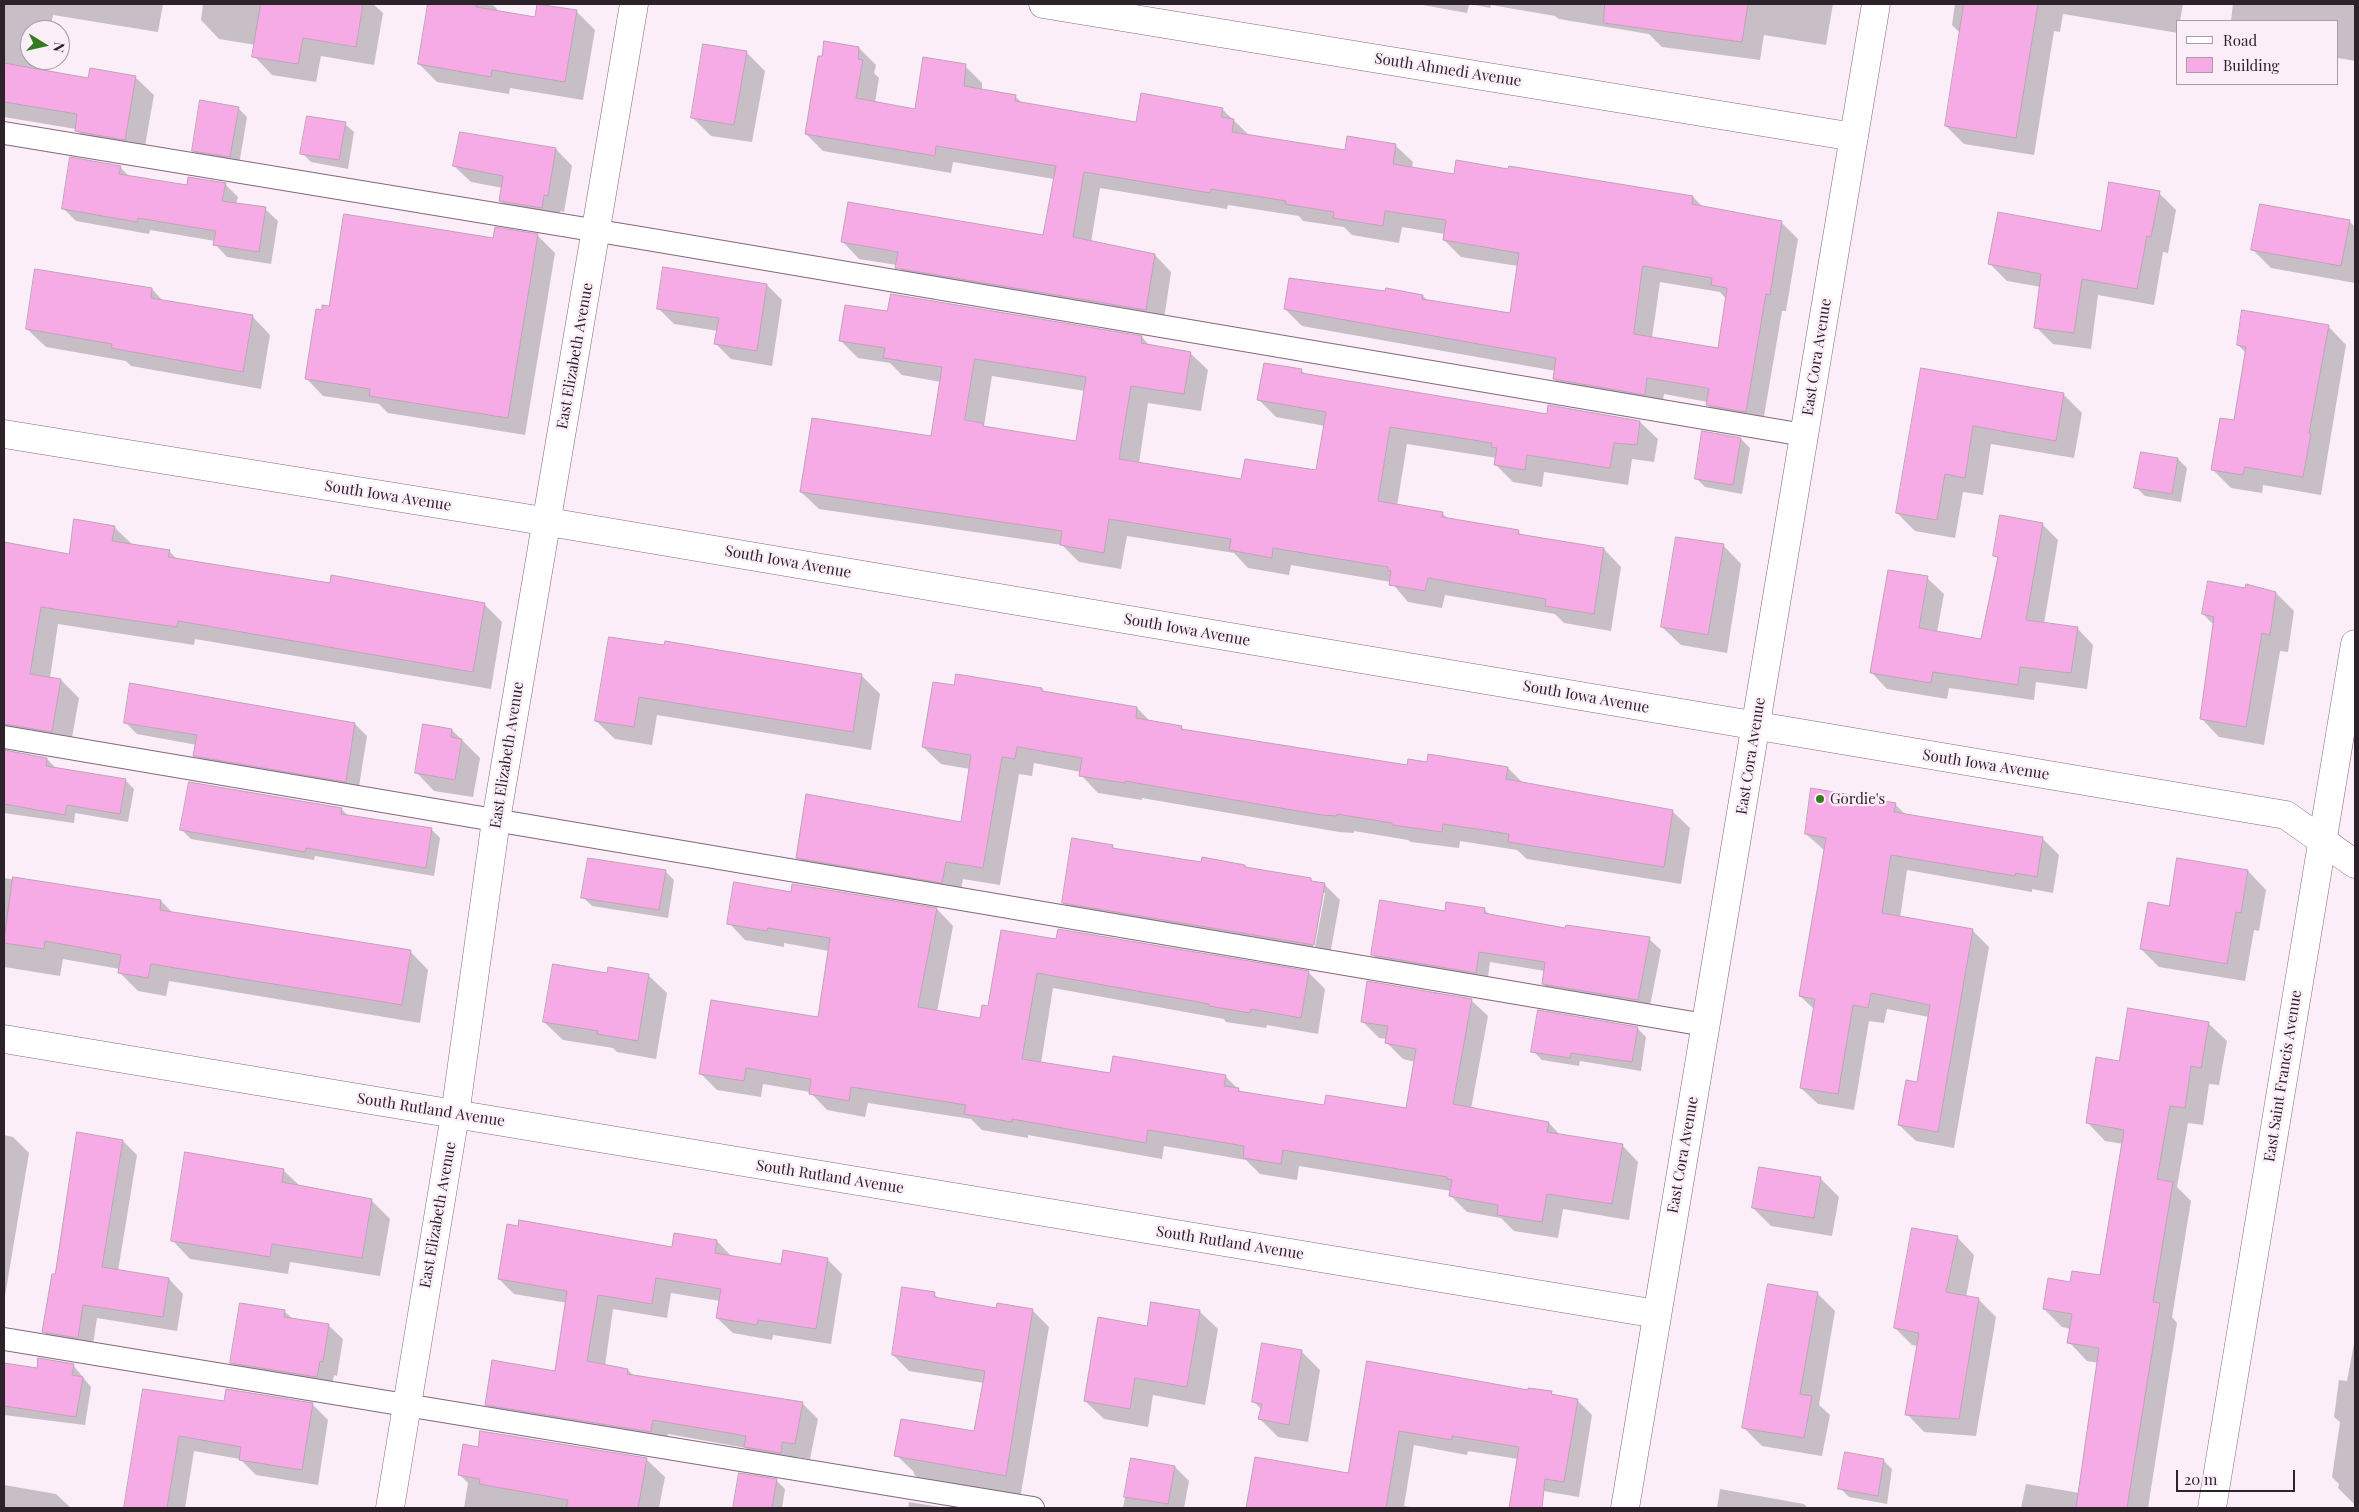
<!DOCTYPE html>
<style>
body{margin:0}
#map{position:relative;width:2359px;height:1512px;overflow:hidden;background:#fbeef8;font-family:"Playfair Display",serif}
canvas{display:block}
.frame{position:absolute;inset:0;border:5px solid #2d212a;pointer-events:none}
.legend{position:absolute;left:2176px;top:20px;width:162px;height:65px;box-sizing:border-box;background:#fbeef8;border:1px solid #a99ca6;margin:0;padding:6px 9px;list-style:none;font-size:15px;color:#2d212a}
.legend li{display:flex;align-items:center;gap:10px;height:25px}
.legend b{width:25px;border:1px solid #a99ca6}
.north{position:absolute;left:20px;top:20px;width:50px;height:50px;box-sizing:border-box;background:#fbeef8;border:1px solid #a99ca6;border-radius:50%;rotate:99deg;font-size:14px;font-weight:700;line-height:20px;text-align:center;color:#2d212a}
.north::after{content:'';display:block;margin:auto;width:18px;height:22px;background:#357c20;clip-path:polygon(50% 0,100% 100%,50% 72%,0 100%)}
.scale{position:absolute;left:2176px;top:1470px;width:119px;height:22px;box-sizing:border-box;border:2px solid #2d212a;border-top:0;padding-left:6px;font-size:15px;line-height:18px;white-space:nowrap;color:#2d212a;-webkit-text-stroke:4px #fbeef8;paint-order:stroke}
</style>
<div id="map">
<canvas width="2359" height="1512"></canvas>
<div class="frame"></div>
<ul class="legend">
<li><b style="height:6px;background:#fff"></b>Road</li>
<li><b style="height:14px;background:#f7abe6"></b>Building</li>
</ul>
<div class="north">N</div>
<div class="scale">20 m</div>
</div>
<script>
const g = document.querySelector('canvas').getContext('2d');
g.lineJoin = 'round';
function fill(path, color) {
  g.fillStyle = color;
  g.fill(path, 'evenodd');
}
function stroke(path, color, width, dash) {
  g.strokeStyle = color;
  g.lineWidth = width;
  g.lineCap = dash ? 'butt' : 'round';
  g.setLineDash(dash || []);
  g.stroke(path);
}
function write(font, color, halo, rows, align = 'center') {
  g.font = font + ' "Playfair Display",serif';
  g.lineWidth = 4.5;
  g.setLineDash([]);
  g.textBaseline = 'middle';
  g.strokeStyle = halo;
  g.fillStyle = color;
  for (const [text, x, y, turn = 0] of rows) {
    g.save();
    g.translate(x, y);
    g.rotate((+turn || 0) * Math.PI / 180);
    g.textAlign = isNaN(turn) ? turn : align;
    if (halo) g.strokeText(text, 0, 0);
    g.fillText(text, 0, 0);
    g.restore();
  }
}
fill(new Path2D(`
 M4,4H163L158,32L53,15L50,30H30V60H45L43,71L89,79L135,77L154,95L143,157L94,149L76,129L4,117Z
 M203,4H373L383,13L374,65L321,56L316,82L272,75L254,56L256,45L219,39L201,20Z
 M429,4H492L497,9L496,12L536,18L576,11L595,30L583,100L510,88L509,94L437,82L419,64Z
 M1417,4H1833L1826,45L1764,35L1760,60L1662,47L1649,34L1559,19L1555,16L1491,5L1490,8L1469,4L1467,13Z
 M1955,4H2183L2180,21H2178V33L2063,14L2060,32L2054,31L2034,155L1964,144L1946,126L1961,34L1952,25Z
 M2233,4H2355V61L2338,58V21H2231Z
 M859,48L876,65L874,73L879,78L875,103L916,111L965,66L982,83V90L1015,96L1023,104L1137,123L1222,109L1250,136L1346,152L1348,138L1396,146L1413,162L1412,168L1455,176L1693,197L1704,208L1781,222L1798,239L1786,311H1782L1762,428L1724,422L1708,405V402L1664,394L1661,411L1571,396L1554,379L1556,371L1302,326L1285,309L1423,296L1428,301L1511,314L1518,266L1461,257L1444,240L1445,234L1402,227L1399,243L1352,235L1344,227L1303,221L1299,216L1228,205L1227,209L1100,188L1091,242L1155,255L1171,272L1163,326L913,284L897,265L859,259L843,242L1044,236L1054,179L953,162L951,173L823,151L806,134ZM1660,282L1720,292L1727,300L1719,349L1652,338Z
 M746,52L765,71L752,142L711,136L692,117Z
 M238,108L247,117L239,165L202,159L193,150Z
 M345,124L354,132L348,169L311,162L302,153Z
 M556,149L572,166L564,212L560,211L558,224L517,217L500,201L503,188L471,182L454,166Z
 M120,167L131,178L188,187L225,184L238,197L236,204L265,209L278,221L271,264L227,257L215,244V241L150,230L149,234L76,221L64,209Z
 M2159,193L2176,210L2168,253L2163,252L2154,305L2098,295L2091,349L2053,344L2036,327L2041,287L2007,281L1990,264L2102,233Z
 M2349,221L2355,227V283L2271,268L2253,250Z
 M537,235L555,253L525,435L388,413L379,404L323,396L306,378L323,312L494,239Z
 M767,285L782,300L772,366L731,359L716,344L718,331L674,324L658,308Z
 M152,289L164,302L252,316L270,335L261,389L131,366L126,361L46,347L27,329Z
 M888,313L1142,337L1150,346L1190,353L1208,370L1201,411L1148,403L1139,463L1242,480L1317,472L1325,426L1276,417L1259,400L1301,370L1306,375L1548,416L1640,422L1658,439L1654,462L1632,459L1628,485L1544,472L1542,487L1513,482L1496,465L1497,458L1407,444L1397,506L1442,513L1448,519L1518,531L1523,537L1604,549L1621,567L1611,631L1564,623L1555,614L1445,595L1442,608L1408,602L1391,582L1291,565L1289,575L1248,568L1234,553L1127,536L1121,569L1079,562L1062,545L819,509L801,492L932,438L941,382L902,375L890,363L858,358L840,340ZM992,376L1085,391L1077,442L986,428L984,426Z
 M2328,326L2346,345L2321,495L2263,485L2262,493L2231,488L2212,469L2235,422L2246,353L2238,345Z
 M1922,369L2063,394L2082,413L2074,458L1991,444L1983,495L1963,492L1955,538L1915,531L1897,513Z
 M1741,439L1750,448L1742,494L1705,487L1696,478Z
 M2178,459L2187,468L2181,502L2145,496L2136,487Z
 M2042,524L2058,540L2044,624L2077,628L2093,645L2087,689L2036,682L2034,700L1949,688L1947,699L1887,689L1871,672L1927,578L1944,594L1937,632L1982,640L1999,560L1994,555Z
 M114,527L133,545L169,551L178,560L331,585L484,604L502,622L491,689L195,639L194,645L58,624L50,678L61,680L79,698L70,749L17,743L11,750L4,743V543L70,555Z
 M1723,545L1741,564L1727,653L1681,645L1662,627Z
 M2276,593L2294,611L2288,652L2280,651L2264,745L2219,737L2201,718L2214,625L2203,614Z
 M610,638L861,675L880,694L871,750L657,715L652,745L615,739L596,721Z
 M955,687L1042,689L1045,693L1137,708L1151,722L1181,727L1184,730L1408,767L1428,763L1508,768L1523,783L1672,811L1690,828L1681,884L1527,859L1517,850L1460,841L1459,848L1411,842L1408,840L1354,831V833L1339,832L1142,798V800L1098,793L1081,775V772L1034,763L1032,776L1019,774L1000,885L963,879L959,899L815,875L798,857L962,823L970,769L941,764L923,747Z
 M125,722L355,724L367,736L358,793L207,767L195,755L197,745L137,734Z
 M452,730L480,758L473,797L434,791L416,772Z
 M4,751L47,759L56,768L125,780L134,789L128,822L75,813L74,823L4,813Z
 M1895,804L1906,815L2042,838L2059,855L2053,893L2032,889V892L1907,870L1900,918L1972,930L1989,947L1954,1148L1916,1141L1899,1125L1918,1084L1929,1017L1887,1009L1884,1023L1869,1021L1854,1110L1818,1104L1801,1088L1815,1010L1800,996L1825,851L1806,834Z
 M341,809L349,816L431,829L440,838L434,876L315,856L314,860L191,839L182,830Z
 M1112,846L1117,850L1202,864L1244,866L1247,868L1311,880L1314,883L1324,884L1340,900L1329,960L1078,918L1063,902ZM1322,893H1325L1314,952L1312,951Z
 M665,871L674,880L668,918L592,906L583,897Z
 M2248,871L2266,890L2259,931L2254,930L2245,981L2159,967L2141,949L2170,907Z
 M4,878L161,901L174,914L410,951L428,970L420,1023L169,981L166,996L138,991L120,973V969L63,959L60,976L4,967Z
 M792,893L937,909L953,926L937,1012L981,1019L989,1007L1057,941L1059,930L1309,973L1325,989L1318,1034L1267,1025L1266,1028L1226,1022L1224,1019L1053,988L1041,1063L1111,1074L1225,1076L1242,1093L1325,1107L1407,1110L1415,1062L1403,1059L1387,1043V1039L1379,1038L1362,1021L1471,1000L1488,1016L1471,1109L1549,1123L1561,1136L1622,1145L1638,1162L1629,1220L1563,1209L1558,1238L1514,1231L1501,1218L1467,1212L1450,1195L1451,1191L1299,1166L1297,1180L1260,1174L1246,1160L1164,1146L1162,1159L1028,1135V1138L982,1130L971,1119L868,1103L865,1117L827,1110L810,1092L763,1084L761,1097L717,1090L701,1074L819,1018L829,951L784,943V947L745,940L729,923Z
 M1485,910L1491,916L1566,929L1649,939L1661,950L1649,1011L1555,995L1543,984L1545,971L1490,962L1487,984L1384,966L1373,955L1446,913Z
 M608,975H648L667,993L656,1059L617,1052L613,1048L563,1040L544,1022Z
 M2208,1023L2227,1041L2219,1085L2209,1084L2203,1125L2188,1123L2177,1187L2191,1201L2172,1317L2177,1323L2148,1508H2021L2026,1484L2080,1493L2099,1363L2087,1361L2069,1342L2071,1329L2062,1327L2044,1309L2071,1283L2101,1277L2123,1144L2105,1141L2087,1122L2120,1062Z
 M1637,1028L1646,1037L1641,1071L1580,1061L1579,1066L1542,1060L1533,1051Z
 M4,1135L13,1137L29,1153L4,1302Z
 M123,1141L137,1155L118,1271L169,1279L183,1294L177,1331L97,1318L92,1351L58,1346L44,1332L56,1276Z
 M283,1170L300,1186L371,1200L390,1219L380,1276L290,1262L288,1274L190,1259L172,1240Z
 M1821,1179L1839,1197L1832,1236L1771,1226L1753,1208Z
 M1957,1237L1974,1255L1966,1297L1979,1300L1996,1317L1976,1436L1924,1432L1907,1414L1918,1346L1912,1345L1895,1328Z
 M717,1241L732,1257L782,1265L827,1259L842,1274L831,1344L773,1335L772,1340L733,1333L717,1318L720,1301L671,1293L667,1318L613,1309L605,1366L628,1370L634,1376L802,1403L818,1419L810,1459L797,1457L796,1468L760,1462L746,1448L668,1434L666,1447L501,1420L486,1404L556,1372L568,1303L514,1294L499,1279Z
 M1817,1293L1835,1311L1819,1405L1830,1415L1822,1456L1762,1446L1743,1427Z
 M934,1294L939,1299L997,1309L1033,1311L1049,1327L1019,1505L930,1490L914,1474V1472L896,1455L975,1433L984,1383L909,1371L893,1355Z
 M284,1311L293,1319L328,1325L343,1339L337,1376L334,1375L331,1391L246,1377L231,1362Z
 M1199,1311L1218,1329L1205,1405L1153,1395L1148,1427L1104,1419L1085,1401L1148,1327Z
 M2355,1338V1505L2338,1488L2339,1484L2332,1477L2340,1422L2334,1417L2339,1380L2347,1381Z
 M1301,1351L1320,1370L1308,1442L1278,1437L1260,1419L1262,1410L1254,1402Z
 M1368,1362L1577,1400L1592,1415L1579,1497L1531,1489L1518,1459L1468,1451L1467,1455L1414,1445L1404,1506L1416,1508H1247L1256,1458L1349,1474Z
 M4,1364L38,1370L73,1365L91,1387L85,1425L4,1415Z
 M144,1391L225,1403L312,1404L328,1420L318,1485L256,1475L240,1459L194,1451L185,1508H125Z
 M479,1448L646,1459L665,1477L659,1508H464L468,1483L459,1474Z
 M1132,1459L1175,1467L1189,1481L1184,1508H1123Z
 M1883,1460L1892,1469L1887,1504L1849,1497L1840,1488Z
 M740,1474L776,1480L785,1489L782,1508H734Z
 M4,1485L56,1494L71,1508H4Z
 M1720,1489L1804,1504L1808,1508H1717Z
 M909,1502L946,1508H908Z`), '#0003');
const building = new Path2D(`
 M261,4H363L356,47L303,38L298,64L252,57Z
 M428,4H476V7L535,17L537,4L577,10L565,82L492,70L491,77L418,64Z
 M1605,4H1748L1742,42L1604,23Z
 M1964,4H2038L2016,138L1945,126Z
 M824,41L859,47L858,59L863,60L856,98L915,109L923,57L966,64L964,86L1016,95L1015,101L1136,122L1141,93L1223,108L1221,117L1234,119L1232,132L1345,150L1347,136L1396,144L1393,164L1454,174L1456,160L1508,169L1509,166L1693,196L1692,204L1782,221L1770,295L1766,294L1746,412L1706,405L1709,389L1707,388L1647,378L1645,395L1553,379L1556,358L1284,309L1289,278L1385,291L1386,288L1423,295L1422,299L1510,313L1519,253L1443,240L1446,220L1385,211L1383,226L1333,218L1334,212L1285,204L1286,201L1211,189L1210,193L1084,172L1073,237L1155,254L1146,310L895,268L898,252L841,242L848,202L1043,235L1056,166L936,146L935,156L805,134L818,56H822ZM1643,266L1712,278L1711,285L1727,288L1718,348L1634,334Z
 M703,44L747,51L734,125L691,118Z
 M4,63L88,78L90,68L136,76L125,140L75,131L77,114L4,102Z
 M200,100L239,107L230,157L192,151Z
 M307,116L346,122L339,160L300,154Z
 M460,132L556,148L548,196L544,195L542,208L499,201L503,176L453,166Z
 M70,157L121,166L119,174L187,185L188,177L226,183L222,201L266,207L259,252L213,245L216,231L138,218L137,222L62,209Z
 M2109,182L2160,191L2151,237L2147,236L2137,289L2082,279L2074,333L2034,328L2041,274L1988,264L1998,212L2101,231Z
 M2260,204L2350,220L2341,266L2251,250Z
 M344,214L493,238L495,227L538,234L508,418L369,396L370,389L305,379L316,309L322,310V305L329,306Z
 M663,267L767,284L757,351L714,344L719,318L657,309Z
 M35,269L152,288L151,298L253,315L243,372L111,348L112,344L26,329Z
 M891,294L1142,336L1141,343L1191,352L1184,394L1131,386L1119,459L1241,479L1245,459L1316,470L1326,412L1257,400L1264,363L1302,369L1301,373L1547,414L1548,405L1640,421L1637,445L1614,443L1610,468L1527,455L1525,470L1494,465L1497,448L1491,447L1492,443L1390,427L1378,501L1443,512L1442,517L1519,530L1518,534L1604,548L1594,614L1545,606L1546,599L1428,578L1425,591L1389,585L1391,571H1388V567L1273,548L1272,558L1229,550L1231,539L1109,519L1104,553L1060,545L1062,531L800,492L812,418L931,436L942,367L883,358L885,348L839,341L845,305L887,311ZM975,359L1086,377L1076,441L983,426V423L965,420Z
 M2242,310L2329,325L2309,433L2311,434L2303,477L2245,467L2243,475L2211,470L2220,418L2234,420L2246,347L2237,345Z
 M1921,368L2064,393L2056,441L1973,426L1965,478L1945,474L1937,520L1896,513Z
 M1702,431L1741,438L1733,485L1695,479Z
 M2141,452L2178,458L2172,494L2134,488Z
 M2000,515L2043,523L2026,620L2078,627L2071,673L2020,667L2018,685L1933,672L1931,683L1870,673L1888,570L1928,576L1919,628L1981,639L1998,557L1993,556Z
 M74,519L115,526L112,541L170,550L168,557L330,583L331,575L485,603L473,672L178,621L177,627L41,607L30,674L61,679L52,732L4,724V542L69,554Z
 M1676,537L1724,544L1708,635L1661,627Z
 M2208,581L2245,588L2246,584L2276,592L2270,635L2262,633L2246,727L2200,719L2214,617L2202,614Z
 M609,637L664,645L665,641L862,674L853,732L639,697L634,727L595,721Z
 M956,674L1042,688V691L1137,707L1136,718L1182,726L1181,729L1407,765L1408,759L1427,762L1428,754L1508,767L1506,779L1673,810L1664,867L1508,842L1509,834L1443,824L1442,832L1392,825V823L1337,814V816L1321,815L1125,781V783L1079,776L1082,758L1017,747L1015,759L1002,757L983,868L946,862L942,883L796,858L806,794L961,822L971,755L922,747L933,682L954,685Z
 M130,683L355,723L346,782L193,756L197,735L124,723Z
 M423,724L452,729L451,737L462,739L455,780L415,773Z
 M4,750L47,758L46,766L126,779L120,814L67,805L65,815L4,804Z
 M189,782L342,808L341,814L432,828L426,868L306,848L305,852L180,830Z
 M1811,788L1896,803L1894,812L2043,837L2037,877L2016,873L2015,876L1891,855L1882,913L1973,929L1938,1132L1898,1125L1906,1080L1917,1082L1930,1005L1871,993L1868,1008L1853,1005L1838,1094L1800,1088L1815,999L1799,996L1826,838L1805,834Z
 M1072,838L1113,845L1112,848L1201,862L1202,857L1245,865V867L1311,878V881L1325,883L1314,945L1062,903Z
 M588,858L666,870L659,910L581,898Z
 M2177,858L2248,870L2241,913L2236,912L2227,964L2140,949L2148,902L2169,906Z
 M13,877L161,900L160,910L411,950L402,1005L151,964L148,978L118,973L121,955L45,941L44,949L4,943Z
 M734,882L791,892L792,884L937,908L918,1007L980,1018L982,1005L988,1006L1001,930L1056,939L1058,929L1309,971L1301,1018L1251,1009L1250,1013L1209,1006V1004L1037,973L1022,1059L1110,1073L1113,1056L1226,1075L1224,1086L1239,1088L1238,1091L1324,1105L1326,1095L1406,1108L1416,1049L1385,1043L1388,1026L1361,1022L1367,981L1472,999L1453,1104L1549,1122L1547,1132L1623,1144L1612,1204L1547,1194L1542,1222L1497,1215L1498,1205L1449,1196L1452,1180L1447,1179V1177L1283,1150L1281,1164L1243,1158L1244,1146L1148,1130L1146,1143L1012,1119V1122L964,1114L966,1105L851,1087L849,1101L809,1094L811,1079L746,1068L744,1081L699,1074L711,1000L818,1017L830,938L768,928L767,931L727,924Z
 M1380,900L1445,911L1446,902L1485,908L1484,913L1565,928L1566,925L1650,937L1638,1000L1542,984L1545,962L1479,952L1476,973L1371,955Z
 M553,964L607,973L608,967L649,974L638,1041L597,1034L598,1031L543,1022Z
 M2128,1008L2209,1022L2201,1068L2191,1066L2185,1108L2170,1106L2157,1179L2173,1182L2153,1302L2160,1303L2127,1508H2076L2099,1348L2067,1343L2072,1314L2043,1309L2048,1278L2070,1282L2072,1271L2100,1275L2124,1130L2086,1123L2096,1057L2119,1061Z
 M1538,1010L1638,1027L1632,1062L1571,1053L1570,1058L1531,1052Z
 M77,1132L123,1140L102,1267L169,1278L163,1317L83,1305L78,1338L42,1332L52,1274H55Z
 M185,1152L284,1169L282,1182L372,1199L362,1258L272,1244L270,1257L171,1241Z
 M1759,1167L1821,1177L1814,1218L1752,1208Z
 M519,1220L672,1247L674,1233L717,1240L715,1253L781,1264L783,1250L828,1258L816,1329L758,1320L757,1325L716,1318L721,1289L656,1278L652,1304L598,1295L587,1361L628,1369L627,1374L803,1402L795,1444L782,1442L781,1453L744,1447L746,1436L653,1420L651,1432L485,1405L492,1360L555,1371L567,1291L498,1279L507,1224L518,1226Z
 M1912,1228L1958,1236L1946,1292L1979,1298L1959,1419L1905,1415L1919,1333L1894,1328Z
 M1768,1284L1818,1292L1800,1394L1812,1396L1804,1438L1742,1428Z
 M902,1287L935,1292L934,1297L996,1308L997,1303L1033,1309L1006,1476L894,1456L901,1419L974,1431L985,1371L892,1355Z
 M1151,1302L1200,1310L1187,1387L1135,1378L1130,1409L1084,1401L1098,1317L1147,1326Z
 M240,1303L285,1310L284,1317L329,1324L323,1362L320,1361L317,1377L230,1363Z
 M1262,1343L1302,1350L1289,1425L1258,1419L1262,1404L1252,1402Z
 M38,1358L74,1364L72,1375L83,1377L76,1417L4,1406V1363L37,1368Z
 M1367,1361L1528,1390V1388L1552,1391L1551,1394L1578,1399L1564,1482L1545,1479L1542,1508H1509L1519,1447L1452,1436V1440L1399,1431L1386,1508H1246L1255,1457L1348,1473Z
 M143,1389L224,1401L226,1389L313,1403L302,1470L239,1460L241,1447L179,1436L167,1508H124Z
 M480,1431L647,1458L638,1508H566L568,1500L479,1484L480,1479L458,1475L463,1444L478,1447Z
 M1845,1452L1884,1459L1878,1496L1838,1489Z
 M1131,1458L1175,1466L1168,1504L1124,1497Z
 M739,1473L777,1479L772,1508H733Z`);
fill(building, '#f7abe6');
stroke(building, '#c0a2b8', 1);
const lane = new Path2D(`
 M4,133L647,239L1804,435
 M4,737L1705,1025
 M4,1339L1033,1508`);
const street = new Path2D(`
 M1043,4L1854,137
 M4,434L519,517L2286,815L2355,864
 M4,1039L1657,1314
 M390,1508L455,1115L496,820L634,4
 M1625,1508L1876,4
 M2212,1508L2355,644`);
stroke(lane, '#83687d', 24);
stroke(street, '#83687d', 29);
stroke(lane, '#fff', 22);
stroke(street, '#fff', 28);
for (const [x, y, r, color] of [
 [1820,799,5,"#357c20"]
]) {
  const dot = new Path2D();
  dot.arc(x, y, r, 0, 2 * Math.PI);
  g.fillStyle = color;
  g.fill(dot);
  stroke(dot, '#fbeef8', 2);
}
write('15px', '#2d212a', '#fbeef8', [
 ["South Ahmedi Avenue",1448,70,9],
 ["East Elizabeth Avenue",575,356,-80],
 ["East Cora Avenue",1817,357,-81],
 ["South Iowa Avenue",388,496,9],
 ["South Iowa Avenue",788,562,10],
 ["South Iowa Avenue",1187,630,10],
 ["South Iowa Avenue",1586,697,10],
 ["East Elizabeth Avenue",507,755,-81],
 ["East Cora Avenue",1751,756,-81],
 ["South Iowa Avenue",1986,765,9],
 ["East Saint Francis Avenue",2283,1076,-81],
 ["South Rutland Avenue",431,1110,9],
 ["East Cora Avenue",1683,1155,-80],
 ["South Rutland Avenue",830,1177,9],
 ["East Elizabeth Avenue",438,1215,-80],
 ["South Rutland Avenue",1230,1243,9]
]);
write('15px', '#2d212a', '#fbeef8', [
 ["Gordie's",1830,799]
], 'left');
</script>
